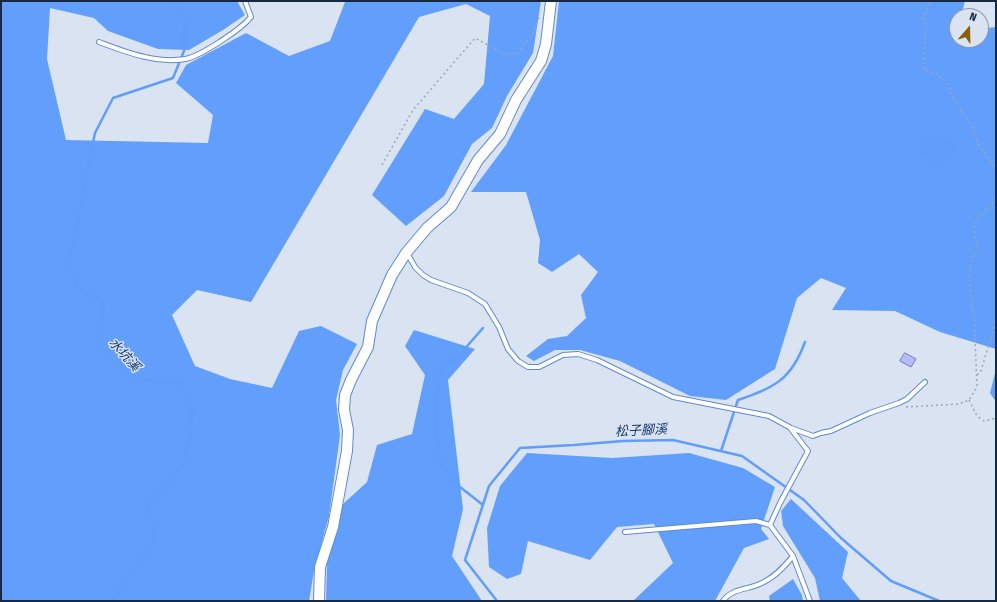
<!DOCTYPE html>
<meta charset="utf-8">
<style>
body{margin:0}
#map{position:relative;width:997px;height:602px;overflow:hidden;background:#dae3f2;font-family:"Fira Sans Condensed",sans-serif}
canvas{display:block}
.frame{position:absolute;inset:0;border:2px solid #172842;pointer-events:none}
.north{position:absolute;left:949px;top:8px;width:40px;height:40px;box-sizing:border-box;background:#dae3f2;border:1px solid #8c98ac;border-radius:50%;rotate:20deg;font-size:11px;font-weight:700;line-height:16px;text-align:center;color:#172842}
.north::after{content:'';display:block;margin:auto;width:14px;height:18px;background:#8a6001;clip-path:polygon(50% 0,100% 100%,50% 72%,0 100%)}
</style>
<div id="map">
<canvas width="997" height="602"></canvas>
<div class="frame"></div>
<div class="north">N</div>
</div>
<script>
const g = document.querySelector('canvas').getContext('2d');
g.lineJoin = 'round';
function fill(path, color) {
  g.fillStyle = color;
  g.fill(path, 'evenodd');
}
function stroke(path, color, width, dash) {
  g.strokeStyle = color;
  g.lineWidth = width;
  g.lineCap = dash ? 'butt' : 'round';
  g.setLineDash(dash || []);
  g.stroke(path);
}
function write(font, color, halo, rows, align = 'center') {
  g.font = font + ' "Fira Sans Condensed","Noto Sans TC",sans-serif';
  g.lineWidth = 3;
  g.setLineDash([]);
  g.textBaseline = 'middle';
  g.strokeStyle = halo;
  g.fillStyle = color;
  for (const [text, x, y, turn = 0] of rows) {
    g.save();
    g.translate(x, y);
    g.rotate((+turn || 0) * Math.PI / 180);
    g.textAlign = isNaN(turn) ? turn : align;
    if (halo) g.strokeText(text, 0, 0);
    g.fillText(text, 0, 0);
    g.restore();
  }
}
fill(new Path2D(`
 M1,1H237L245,15L223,30L189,50L158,49L108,31L94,18L50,8L47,59L66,140L208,143L213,115L176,83L186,65L246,33L289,56L330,41L345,2L343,1H541L533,53L507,96L492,128L472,144L444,196L406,226L372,195L425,109L454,119L484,84L490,16L466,4L419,17L251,302L197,290L172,315L195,366L230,379L272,388L299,331L321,326L357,344L343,370L336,400L340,435L329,516L314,571L309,601H1Z
 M559,1H965L961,16H957V40H981V29L996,27V349L940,332L895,311L832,310L846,288L821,278L797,298L775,369L726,400L690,396L620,361L580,350H555L534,361L526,356L548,339L567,336L586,318L581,295L598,272L579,254L552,272L538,263L540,240L526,192H471L506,145L553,56Z
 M414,330L475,349L448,380L463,509L452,556L482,601H326L327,563L342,505L367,482L377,445L412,434L425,375L405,346Z
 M996,369V402L990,393Z
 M527,453L612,458L689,453L743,468L775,487L761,529L769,539L744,548L715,601H633L673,563L654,524L617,527L590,560L528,541L521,574L507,579L489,567L487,528L500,486Z
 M791,499L848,552L842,578L861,601H820L815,578L783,526L781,511Z
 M793,579L802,595L803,601H770L769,596Z`), '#629efb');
fill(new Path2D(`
 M938,135L949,142L954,148L952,156L932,164L921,153L920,143L927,138Z`), '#619dfa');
stroke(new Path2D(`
 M721,451L738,400C775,387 791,380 805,342
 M483,505L451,480L438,457L435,416L438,377L443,365L461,353L483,328
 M113,601L124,582L156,541L154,525L147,504L170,481L186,461L193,407L178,382L132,380L119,368L100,346L104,301L78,289L69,261L95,133L113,98L173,78L184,51L185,16L169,1
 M497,601L465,560L489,486L520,448L574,445L623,441L673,440L742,456L804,500L841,538L891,581L939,601`), '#619dfa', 2.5);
const building = new Path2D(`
 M905,353L916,359L911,367L900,361Z`);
fill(building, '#b5bcf9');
stroke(building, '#7277bf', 1);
const service = new Path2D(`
 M99,42C126,52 156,64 185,59C194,58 210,48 218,43C230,35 242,28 251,17L245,1
 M407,253L415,267L423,275L431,280L468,293L485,304L499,327L508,349L518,361L528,367H539L563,355L578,354L597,360L673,397L769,416L791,428L813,436L821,433L831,431L870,413L899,403L907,399L925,382
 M770,525L780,503L808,451L791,429
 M625,532L756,521L770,525L793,556L810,601
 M723,601C732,588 748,590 762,583C775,577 784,567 793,556`);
const tertiary = new Path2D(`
 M319,601L320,567L333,527L347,451L348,430L344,410L345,395L351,380L368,347L372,321L392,275L406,253L427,228L451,207L478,160L500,134L516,100L541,61L546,44L551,1`);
stroke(service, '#608acb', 6);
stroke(tertiary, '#608acb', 12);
stroke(new Path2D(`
 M917,67L937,74L947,82L957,106L974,129L975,138L996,169
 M925,69L924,49L926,28L924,18L930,1
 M382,165L413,110L475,38L505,54H517L533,33L540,15
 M977,375L981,371L996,320
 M969,400L977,416L984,421L996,418
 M906,407L959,404L969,400L977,387L974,316C971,304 968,275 971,263C972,258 976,254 977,249C978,241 972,232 975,224C980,213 992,208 996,197`), '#9aa6b9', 1.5, [2, 3]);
stroke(service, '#fff', 4);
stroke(tertiary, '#fff', 10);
write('italic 13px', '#0f356e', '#dae3f2', [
 ["水坑溪",124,355,48],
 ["松子腳溪",641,431,-3]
]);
</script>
